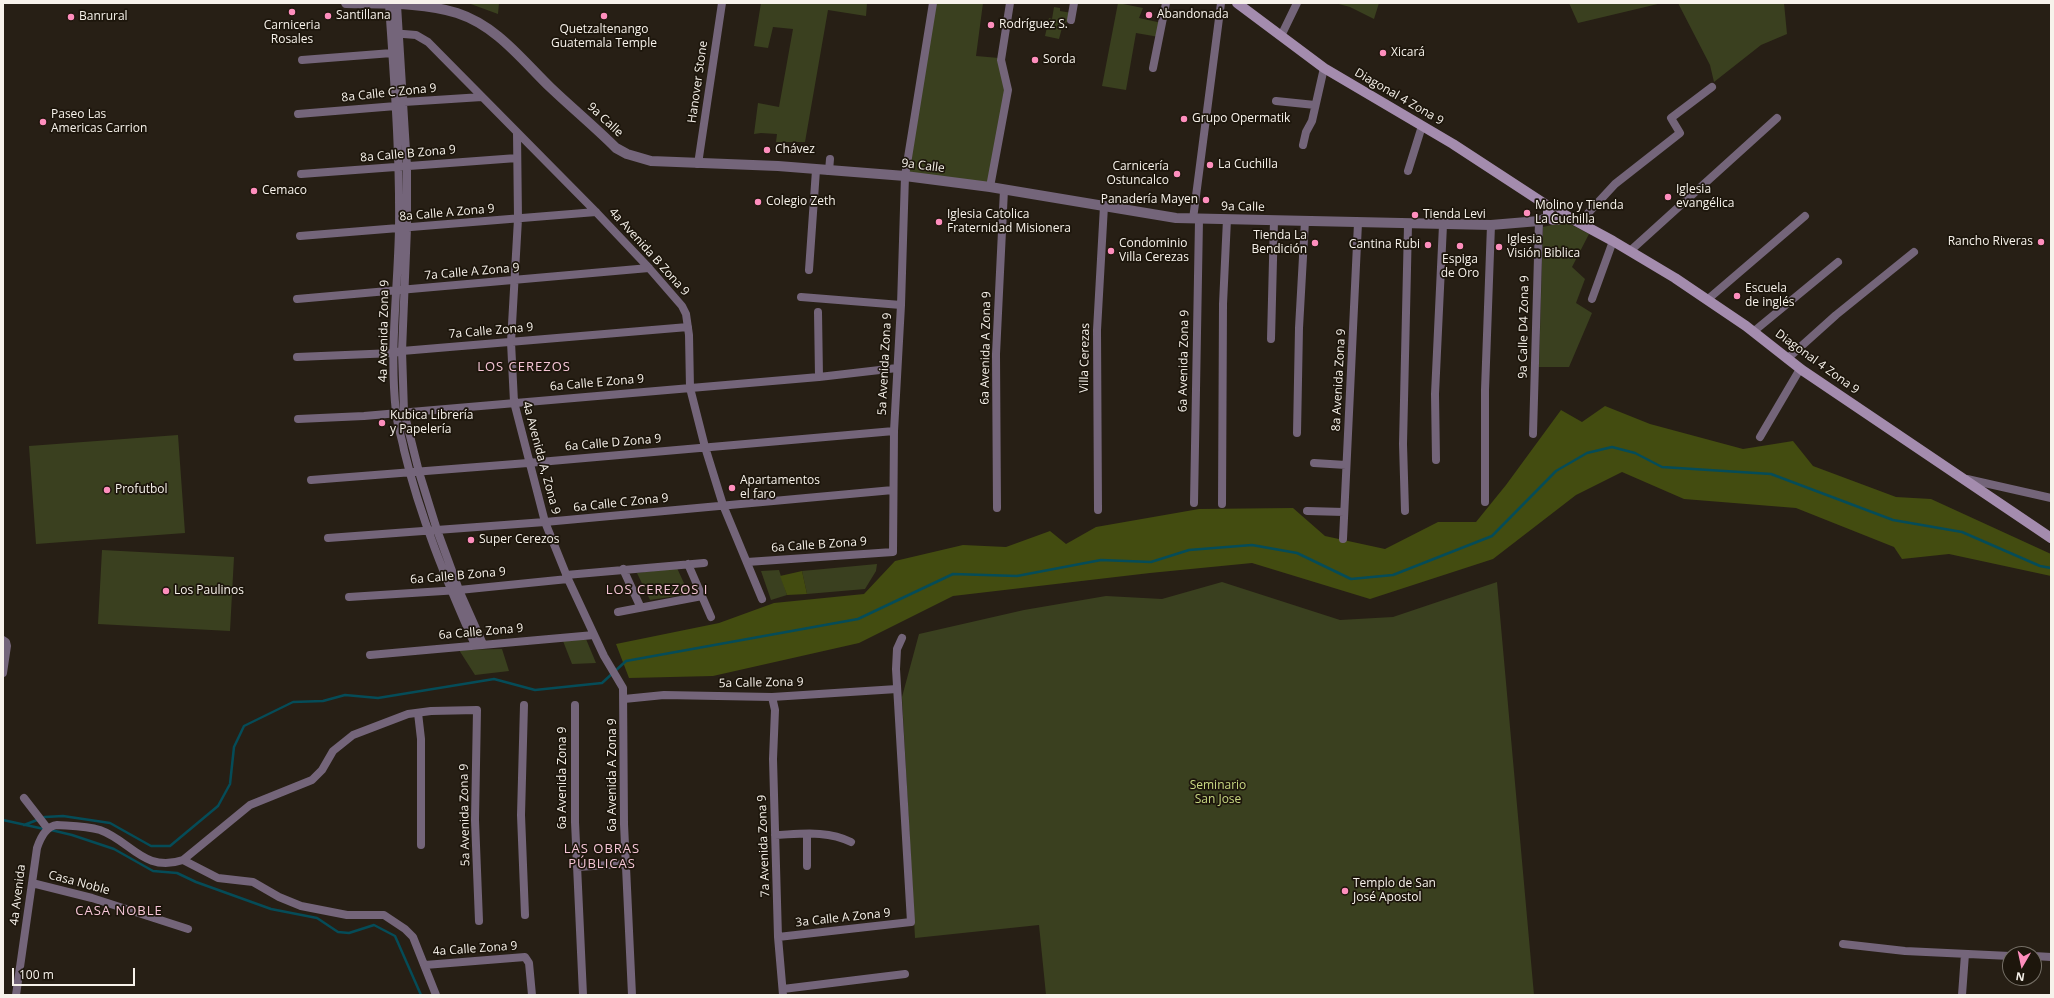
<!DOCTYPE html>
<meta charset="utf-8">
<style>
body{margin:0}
#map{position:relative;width:2054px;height:998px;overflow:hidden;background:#271f15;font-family:"Open Sans",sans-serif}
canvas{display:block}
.frame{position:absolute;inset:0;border:4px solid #f7f2eb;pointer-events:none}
.north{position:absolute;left:2002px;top:946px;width:40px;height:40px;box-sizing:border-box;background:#1d160c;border:1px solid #746e65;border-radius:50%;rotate:189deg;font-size:11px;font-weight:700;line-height:16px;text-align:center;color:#f7f2eb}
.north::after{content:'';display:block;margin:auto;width:14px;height:18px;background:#fe8ebd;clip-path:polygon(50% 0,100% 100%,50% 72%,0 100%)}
.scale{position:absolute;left:12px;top:968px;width:123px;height:18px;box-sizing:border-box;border:2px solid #f7f2eb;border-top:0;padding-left:5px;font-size:12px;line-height:14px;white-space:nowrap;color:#f7f2eb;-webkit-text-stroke:3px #1d160c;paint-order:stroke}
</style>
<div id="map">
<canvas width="2054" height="998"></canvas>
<div class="frame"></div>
<div class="north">N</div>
<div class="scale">100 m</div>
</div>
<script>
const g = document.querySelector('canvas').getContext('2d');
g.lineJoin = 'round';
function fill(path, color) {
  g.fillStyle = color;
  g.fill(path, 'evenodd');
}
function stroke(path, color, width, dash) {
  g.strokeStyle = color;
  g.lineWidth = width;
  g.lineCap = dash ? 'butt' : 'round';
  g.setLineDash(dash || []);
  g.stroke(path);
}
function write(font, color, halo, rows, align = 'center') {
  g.font = font + ' "Open Sans",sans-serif';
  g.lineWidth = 3.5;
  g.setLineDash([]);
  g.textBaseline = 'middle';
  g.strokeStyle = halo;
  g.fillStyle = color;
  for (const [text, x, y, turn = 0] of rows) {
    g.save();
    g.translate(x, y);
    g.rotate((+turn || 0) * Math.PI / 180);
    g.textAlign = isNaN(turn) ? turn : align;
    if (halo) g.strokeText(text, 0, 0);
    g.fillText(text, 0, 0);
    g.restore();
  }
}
fill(new Path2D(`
 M468,3H499L498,14Z
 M761,3H867L866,16L828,10L805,142H776L777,134L761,133L754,134L758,103L779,107L793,29L773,27L768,48L754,46Z
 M935,3H983L976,56L999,58L1006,87L988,183L908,174Z
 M1118,3L1143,8L1139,18L1162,23L1159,37L1136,33L1126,90L1102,86Z
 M1335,3H1379L1374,19L1350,7Z
 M1569,3H1662L1578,23Z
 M1678,3H1784L1787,34L1761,45L1714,82L1710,65Z
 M1054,7L1060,8V11L1072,13L1071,20L1063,24L1059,39L1045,36L1049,18L1052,19Z
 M1566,222L1589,234L1572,267L1585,279L1576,303L1592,313L1569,367H1539L1543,227Z
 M178,435L185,533L36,544L29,446Z
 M102,550L234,557L230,631L98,624Z
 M877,564L876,571L865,589L807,594L802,571Z
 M677,568L689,594L650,600L637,573Z
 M779,570L787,595L771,600L761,571Z
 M1222,582L1340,620L1393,617L1497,582L1534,995H1046L1039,925L915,938L902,697L919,634L1024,610L1106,596L1162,599Z
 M586,639L596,663L572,664L563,641Z
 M502,649L509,671L475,675L459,650Z`), '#3a401f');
fill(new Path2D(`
 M1605,406L1650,424L1743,449L1793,441L1813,466L1896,497L1931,499L2051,554V576L1949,554L1902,559L1894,547L1796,508L1684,499L1622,472L1576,495L1493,559L1370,599L1252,563L1150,573L953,596L859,643L713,676L629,678L616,644L719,623L774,603L864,594L895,561L963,545L1006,547L1050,531L1066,544L1096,527L1199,509L1293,508L1325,536L1385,549L1438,522H1476L1506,485L1561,410L1582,422Z
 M802,571L807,594L787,595L780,576Z`), '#434c10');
stroke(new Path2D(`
 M3,820L44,829
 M24,825L45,817L63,816L110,823L151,846H170L218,806L230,784L234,747L244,726L293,702L323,701L345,695L378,698L494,679L535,690L602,683L626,661L858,619L953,574L1017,576L1101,560L1151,562L1189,550L1252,545L1297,553L1351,579L1393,575L1492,536L1556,471L1587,453L1612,447L1635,453L1662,467L1771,474L1893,520L1962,532L2040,566L2051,568
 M51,830L72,835L114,849L153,871L177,873L196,882L271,909L317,918L338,932L349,933L374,925L395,936L421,995`), '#054c58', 2.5);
stroke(new Path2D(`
 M389,4C394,79 400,153 399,228C398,289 389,351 396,412C397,425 402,438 404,450C420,517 447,582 475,645
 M397,5L407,167V228L402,351L404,412L419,472L437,530L459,590L483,644
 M1071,20L1074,3
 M391,33L416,35L428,42L596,212L649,268L682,306L686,314L689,335L690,388L705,447L723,505L762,599
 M1281,36L1297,3
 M302,60L392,53
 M1153,68L1166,3
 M1276,101L1315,105
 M298,114L396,106L404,102L482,97
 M517,133L518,219L511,342L514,402L545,522L568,579L604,656L623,688L624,824L632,995
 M1303,145L1306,132L1312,121L1324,68
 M698,164L722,3
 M829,171L830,159
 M1408,171L1422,126
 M301,174L517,158
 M990,187L1008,90L1001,60L1010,3
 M1193,219L1221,3
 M1579,223L1615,184L1680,133L1671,118L1712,87
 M300,236L596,212
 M1630,251L1777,118
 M809,270L816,170
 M801,297L901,305
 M297,299L649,268
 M1592,299L1613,241
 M1707,300L1805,216
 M818,312L819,377
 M1753,332L1838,262
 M1271,339L1274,220
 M297,357L394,353L402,351L688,327
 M1787,359L1836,315L1914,252
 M298,419L364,416L819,377L897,368
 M1297,433L1299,328L1305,221
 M1533,434L1539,221
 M1760,437L1800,369
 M1436,460L1435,394L1443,225
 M1314,463L1346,465
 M1967,479L2051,498
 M311,480L528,463L894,431
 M1485,502V390L1491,225
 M1194,503L1199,220
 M1222,504L1223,304L1227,219
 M997,508L996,354L1004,190
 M1098,510L1097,330L1104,206
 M1307,511L1344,512
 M1405,511L1403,444L1408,225
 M328,538L545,522L893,490
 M1343,539L1358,223
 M747,562L893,552L894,431L901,305L905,176L933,3
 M688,564L711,617
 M623,569L640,606
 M566,575L704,563
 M349,597L459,590L568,579
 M618,612L702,596
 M3,640L6,642L7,646L3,673
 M370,655L594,635
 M772,697L775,710L773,759L778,937L783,995
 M624,699L664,695L772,697L897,689
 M524,705L521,815L525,915
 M575,705V822L583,995
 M418,713L421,739V845
 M24,798L48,829
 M775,835C801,834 827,830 851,842
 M183,860L218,878L253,882L279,897L301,906L347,915H384L405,929L413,937L436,995
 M807,866V834
 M577,867L626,864
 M32,883L92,898L188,929
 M778,937L911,922L896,669L897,649L902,638
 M1843,944L1905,951L2010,956
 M2034,956L2051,957
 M425,965L525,957L529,963L532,995
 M783,989L905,974
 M16,995L37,848C40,839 46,826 57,825C70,826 86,826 100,830C131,841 144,873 183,860L250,805L312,780L322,770L333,751L353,735L408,714L431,711L477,710L475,820L479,921
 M1962,995L1965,954`), '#74657a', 8);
stroke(new Path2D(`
 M346,3C382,4 422,2 457,13C497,26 522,60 551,88C572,108 595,127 616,148L627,154L651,161L778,166L905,176L990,187L1176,218L1491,225L1539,221L1548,217`), '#74657a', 10);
stroke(new Path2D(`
 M1237,3L1324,68L1453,144L1551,208
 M1548 213a7 7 0 1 1 14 0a7 7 0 1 1-14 0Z
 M1563,214L1613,241L1675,278L1746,326L1802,370L2051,538`), '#a48cae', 10);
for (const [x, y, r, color] of [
 [292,12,4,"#fe8ebd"],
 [1149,15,4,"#fe8ebd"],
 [328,16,4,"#fe8ebd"],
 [604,16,4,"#fe8ebd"],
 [71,17,4,"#fe8ebd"],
 [991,25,4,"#fe8ebd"],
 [1383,53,4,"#fe8ebd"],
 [1035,60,4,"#fe8ebd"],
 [1184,119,4,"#fe8ebd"],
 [43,122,4,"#fe8ebd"],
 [767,150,4,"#fe8ebd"],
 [1210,165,4,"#fe8ebd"],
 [1177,174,4,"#fe8ebd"],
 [254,191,4,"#fe8ebd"],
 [1668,197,4,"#fe8ebd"],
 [1206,200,4,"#fe8ebd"],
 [758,202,4,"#fe8ebd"],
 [1527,213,4,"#fe8ebd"],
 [1415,215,4,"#fe8ebd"],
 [939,222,4,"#fe8ebd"],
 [2041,242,4,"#fe8ebd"],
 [1315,243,4,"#fe8ebd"],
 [1428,245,4,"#fe8ebd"],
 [1460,246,4,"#fe8ebd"],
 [1499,247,4,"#fe8ebd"],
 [1111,251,4,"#fe8ebd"],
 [1737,296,4,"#fe8ebd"],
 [382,423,4,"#fe8ebd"],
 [732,488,4,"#fe8ebd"],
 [107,490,4,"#fe8ebd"],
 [471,540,4,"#fe8ebd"],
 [166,591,4,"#fe8ebd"],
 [1345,891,4,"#fe8ebd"]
]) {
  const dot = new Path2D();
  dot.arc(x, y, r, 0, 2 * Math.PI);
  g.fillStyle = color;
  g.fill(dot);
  stroke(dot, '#1d160c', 1.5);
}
write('12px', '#f7f2eb', '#1d160c', [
 ["Abandonada",1157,15],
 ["Santillana",336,16],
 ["Banrural",79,17],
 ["Rodríguez S.",999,25],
 ["Carniceria",292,26,"center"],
 ["Rosales",292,40,"center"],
 ["Quetzaltenango",604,30,"center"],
 ["Guatemala Temple",604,44,"center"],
 ["Xicará",1391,53],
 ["Sorda",1043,60],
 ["Paseo Las",51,115],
 ["Americas Carrion",51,129],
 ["Grupo Opermatik",1192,119],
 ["Chávez",775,150],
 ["La Cuchilla",1218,165],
 ["Carnicería",1169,167,"right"],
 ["Ostuncalco",1169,181,"right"],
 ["Iglesia",1676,190],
 ["evangélica",1676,204],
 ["Cemaco",262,191],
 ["Panadería Mayen",1198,200,"right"],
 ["Colegio Zeth",766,202],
 ["Molino y Tienda",1535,206],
 ["La Cuchilla",1535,220],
 ["Iglesia Catolica",947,215],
 ["Fraternidad Misionera",947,229],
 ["Tienda Levi",1423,215],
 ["Tienda La",1307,236,"right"],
 ["Bendición",1307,250,"right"],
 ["Iglesia",1507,240],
 ["Visión Biblica",1507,254],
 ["Rancho Riveras",2033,242,"right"],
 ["Condominio",1119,244],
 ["Villa Cerezas",1119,258],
 ["Cantina Rubi",1420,245,"right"],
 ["Espiga",1460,260,"center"],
 ["de Oro",1460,274,"center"],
 ["Escuela",1745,289],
 ["de inglés",1745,303],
 ["Kubica Librería",390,416],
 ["y Papelería",390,430],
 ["Apartamentos",740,481],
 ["el faro",740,495],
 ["Profutbol",115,490],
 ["Super Cerezos",479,540],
 ["Los Paulinos",174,591],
 ["Templo de San",1353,884],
 ["José Apostol",1353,898]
], 'left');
write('12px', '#f7f2eb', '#1d160c', [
 ["Hanover Stone",698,82,-82],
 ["8a Calle C Zona 9",389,93,-6],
 ["Diagonal 4 Zona 9",1399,97,30],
 ["9a Calle",605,120,43],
 ["8a Calle B Zona 9",408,154,-5],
 ["9a Calle",923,166,7],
 ["9a Calle",1243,207,1],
 ["8a Calle A Zona 9",447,213,-5],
 ["4a Avenida B Zona 9",649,252,48],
 ["7a Calle A Zona 9",472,272,-5],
 ["9a Calle D4 Zona 9",1524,327,-89],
 ["4a Avenida Zona 9",384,331,-89],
 ["7a Calle Zona 9",491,331,-5],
 ["6a Avenida A Zona 9",986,348,-89],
 ["Villa Cerezas",1085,358,-89],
 ["6a Avenida Zona 9",1184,361,-89],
 ["Diagonal 4 Zona 9",1817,362,36],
 ["5a Avenida Zona 9",885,364,-87],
 ["8a Avenida Zona 9",1339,380,-87],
 ["6a Calle E Zona 9",597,383,-5],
 ["6a Calle D Zona 9",613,443,-5],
 ["4a Avenida A, Zona 9",541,458,75],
 ["6a Calle C Zona 9",621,503,-6],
 ["6a Calle B Zona 9",819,545,-4],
 ["6a Calle B Zona 9",458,576,-5],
 ["6a Calle Zona 9",481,632,-5],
 ["5a Calle Zona 9",761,683,-1],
 ["6a Avenida A Zona 9",613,775,-90],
 ["6a Avenida Zona 9",563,778,-90],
 ["5a Avenida Zona 9",465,815,-91],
 ["7a Avenida Zona 9",764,846,-92],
 ["Casa Noble",79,883,15],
 ["4a Avenida",18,895,-83],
 ["3a Calle A Zona 9",843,918,-6],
 ["4a Calle Zona 9",475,949,-4]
]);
write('12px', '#c9d983', '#1d160c', [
 ["Seminario",1218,786],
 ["San Jose",1218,800]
]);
g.letterSpacing = '1px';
write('13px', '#f6c6d7', '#1d160c', [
 ["LOS CEREZOS",524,367],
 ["LOS CEREZOS I",657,590],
 ["LAS OBRAS",602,849],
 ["PÚBLICAS",602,864],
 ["CASA NOBLE",119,911]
]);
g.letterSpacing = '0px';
</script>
